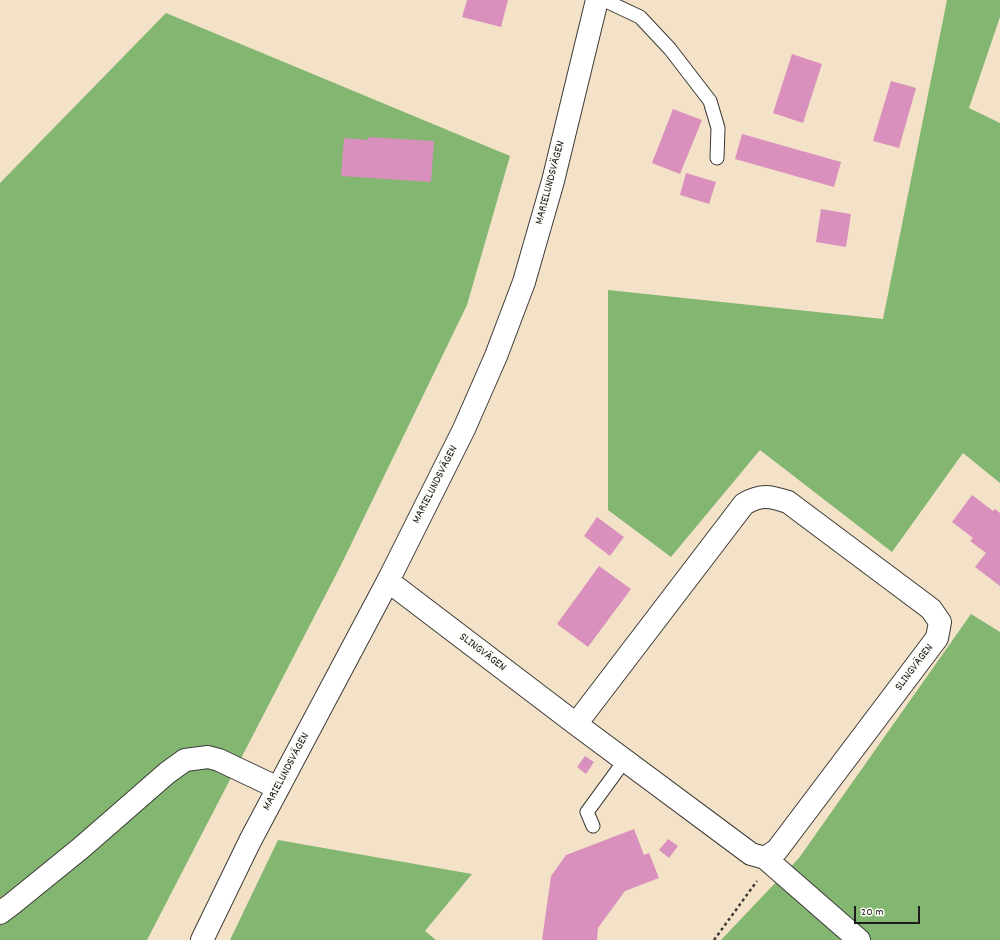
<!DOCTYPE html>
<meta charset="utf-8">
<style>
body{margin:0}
#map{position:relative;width:1000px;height:940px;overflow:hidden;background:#f3e2c7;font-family:Dekko,sans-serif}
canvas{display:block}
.scale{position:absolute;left:854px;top:906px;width:66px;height:18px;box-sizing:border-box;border:2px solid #1c1c1c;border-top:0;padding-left:5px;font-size:12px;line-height:14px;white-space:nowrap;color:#1c1c1c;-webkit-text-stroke:3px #fdfcf7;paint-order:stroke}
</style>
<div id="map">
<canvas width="1000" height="940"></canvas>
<div class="scale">20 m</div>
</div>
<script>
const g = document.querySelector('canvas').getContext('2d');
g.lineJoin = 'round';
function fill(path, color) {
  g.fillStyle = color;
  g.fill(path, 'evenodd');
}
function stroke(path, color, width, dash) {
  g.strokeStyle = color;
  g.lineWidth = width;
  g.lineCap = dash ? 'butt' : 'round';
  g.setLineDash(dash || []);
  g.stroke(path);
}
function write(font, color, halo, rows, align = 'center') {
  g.font = font + ' Dekko,sans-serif';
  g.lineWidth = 3.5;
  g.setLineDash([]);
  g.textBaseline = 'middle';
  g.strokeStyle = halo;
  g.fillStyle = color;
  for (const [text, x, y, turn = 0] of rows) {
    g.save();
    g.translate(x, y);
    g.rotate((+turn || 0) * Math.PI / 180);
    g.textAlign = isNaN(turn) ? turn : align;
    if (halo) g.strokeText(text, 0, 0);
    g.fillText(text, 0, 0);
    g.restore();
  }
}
fill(new Path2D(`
 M947,0H1000V17L969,108L1000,123V483L963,453L892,552L760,450L671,557L608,510V290L883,319Z
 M166,13L510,156L467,305L341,565L147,940H0V183Z
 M971,614L1000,632V940H721L799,858Z
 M278,840L472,874L425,931L436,940H230Z`), '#82b671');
fill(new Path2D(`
 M467,0H508L501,27L462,17Z
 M792,54L822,64L803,123L773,113Z
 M891,81L916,88L899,148L873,141Z
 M673,109L702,120L680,174L652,163Z
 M742,134L841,162L834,187L735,159Z
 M368,137L434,141L431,182L341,176L344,138L368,140Z
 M686,173L716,182L709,204L680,195Z
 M821,209L851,214L846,247L816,242Z
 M972,495L993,511L995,509L1000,513V586L975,567L986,553L970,541L973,538L952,522Z
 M597,517L624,537L610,556L584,536Z
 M599,566L631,589L588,647L557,624Z
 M585,756L594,762L586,774L577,767Z
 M634,829L644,855L649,853L659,878L625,891L598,928L597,940H542L551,876L566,855Z
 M668,839L678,846L669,858L659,850Z`), '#da90bd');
const lane = new Path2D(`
 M604,0L640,17L670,49L710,101L718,128L717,158
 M593,826L587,812L625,760`);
const street = new Path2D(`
 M388,581L576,724L751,854L765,858L777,850L937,638L940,622L931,609L788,502C770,496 761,494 744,504L576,724
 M765,858L859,940
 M0,913L12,904L81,848L167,773L185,760L208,757L219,760L278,788`);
const secondary = new Path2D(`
 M202,940L250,841L388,581L464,429L496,356L524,282L553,181L597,0`);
stroke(lane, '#3c3a36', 15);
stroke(street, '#3c3a36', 24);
stroke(secondary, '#3c3a36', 24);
stroke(new Path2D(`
 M714,940L757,881`), '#3c3a36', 2.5, [3, 3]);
stroke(lane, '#fff', 13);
stroke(street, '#fff', 22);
stroke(secondary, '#fff', 22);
write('12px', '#1c1c1c', '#fdfcf7', [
 ["MARIELUNDSVÄGEN",551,183,-75],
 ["MARIELUNDSVÄGEN",436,485,-63],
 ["SLINGVÄGEN",482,653,37],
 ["SLINGVÄGEN",915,668,-53],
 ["MARIELUNDSVÄGEN",287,772,-62]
]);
</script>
